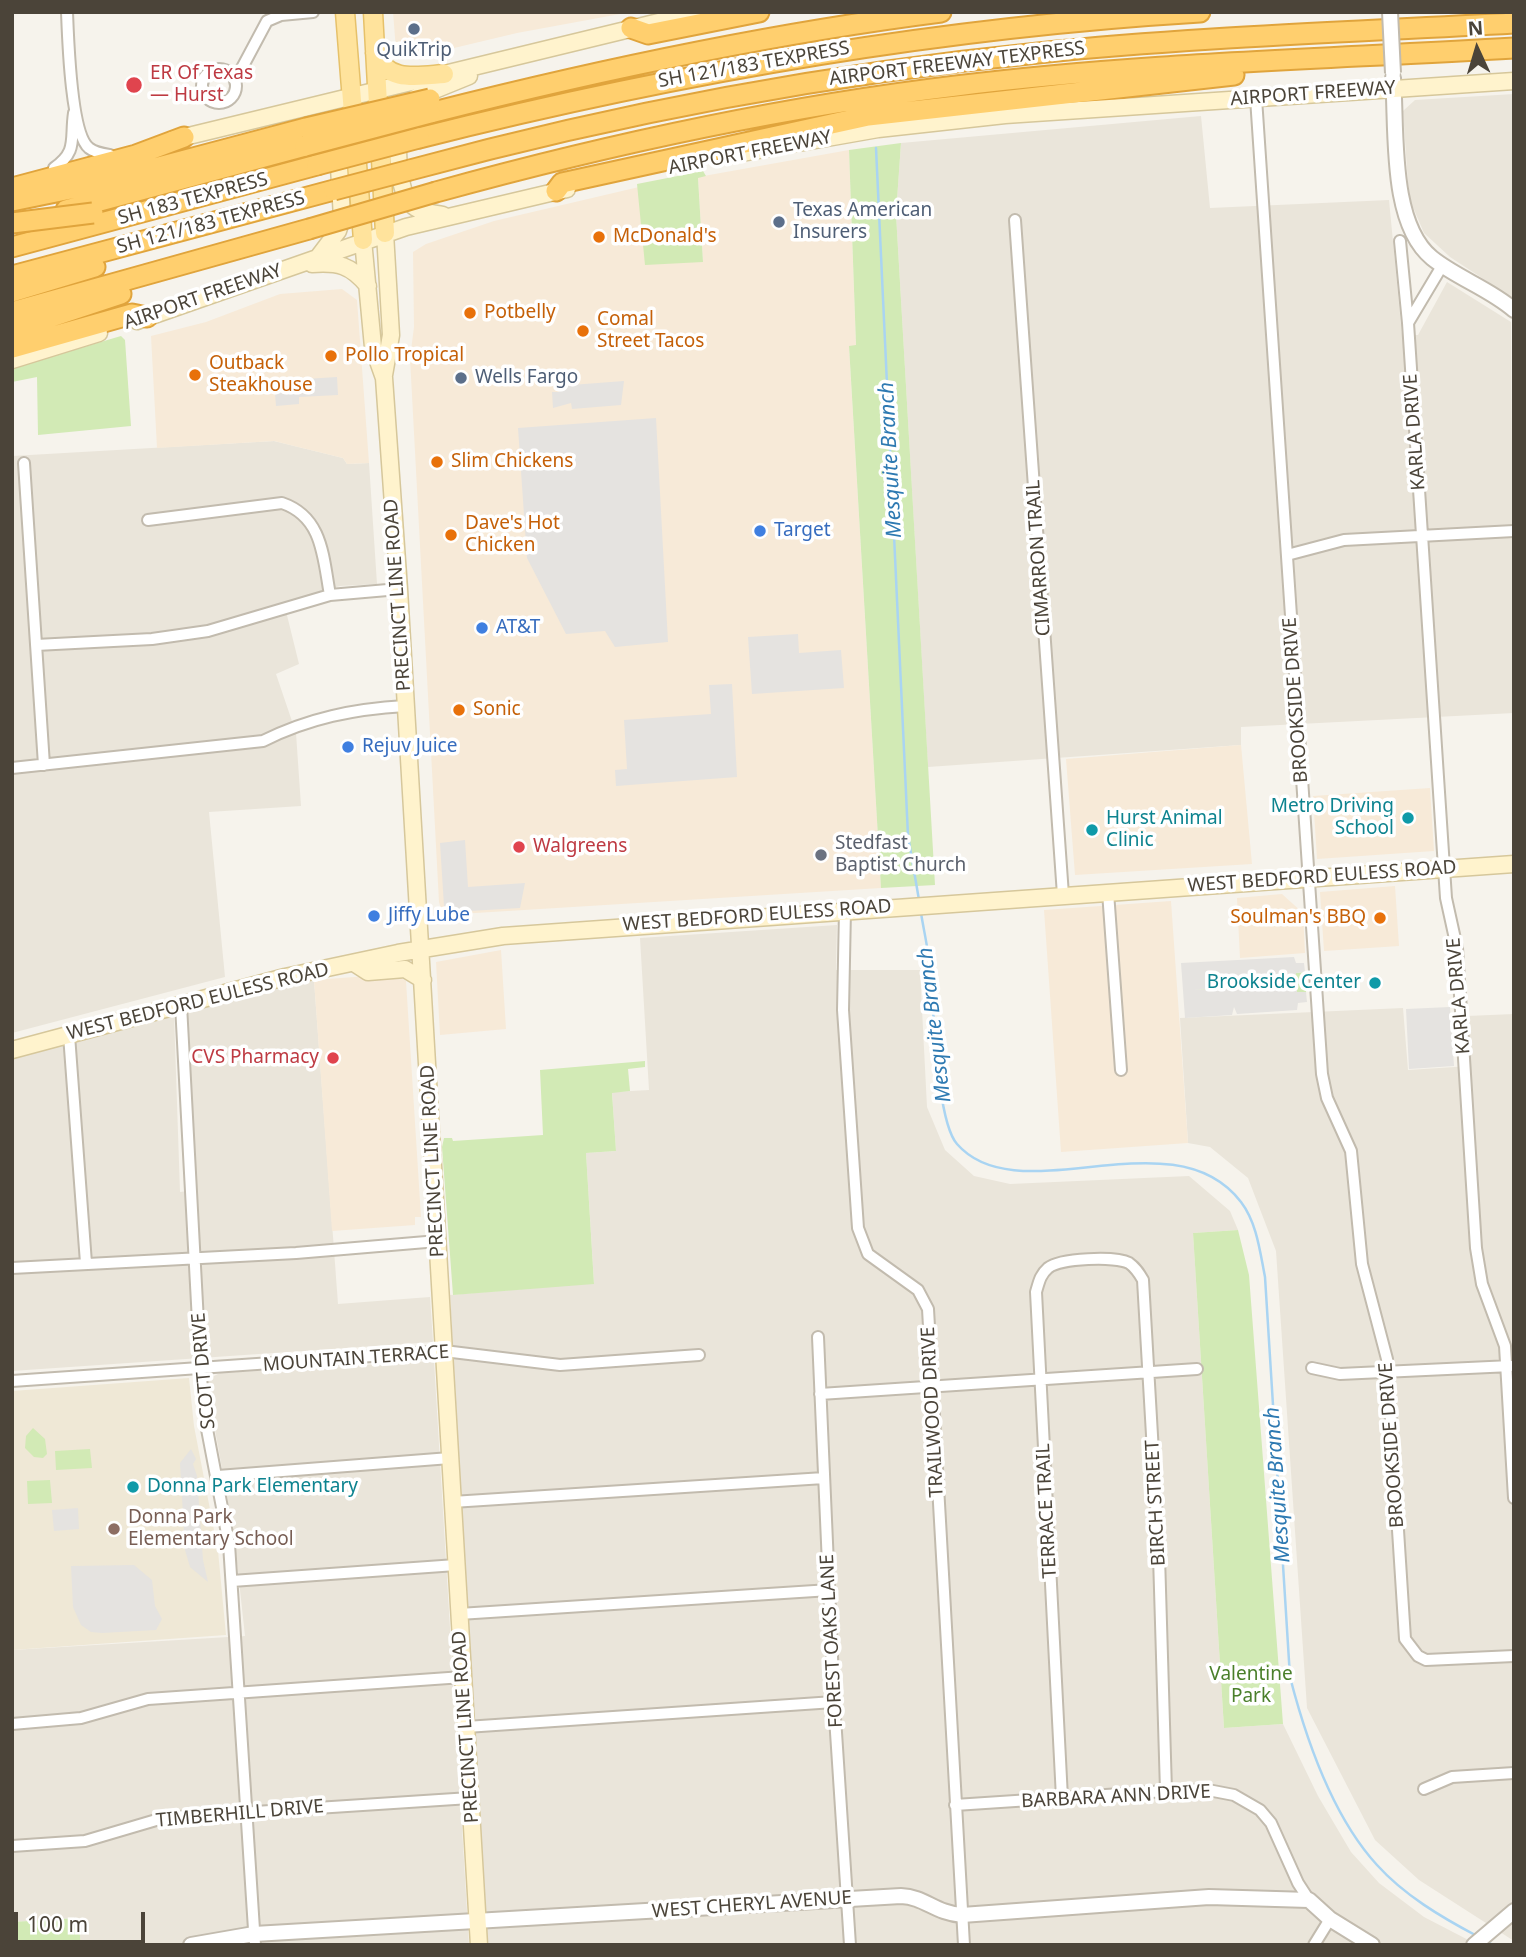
<!DOCTYPE html>
<meta charset="utf-8">
<style>
body{margin:0}
#map{position:relative;width:1526px;height:1957px;overflow:hidden;background:#f6f3ec;font-family:"Noto Sans",sans-serif}
canvas{display:block}
.frame{position:absolute;inset:0;border:14px solid #4b4439;pointer-events:none}
.north{position:absolute;left:1442px;top:14px;width:70px;height:70px;-webkit-text-stroke:5px #fff;paint-order:stroke;rotate:356deg;font-size:19px;font-weight:700;line-height:28px;text-align:center;color:#4b4439}
.north::after{content:'';display:block;margin:auto;width:24px;height:32px;background:#4b4439;clip-path:polygon(50% 0,100% 100%,50% 72%,0 100%)}
.scale{position:absolute;left:14px;top:1912px;width:131px;height:32px;box-sizing:border-box;border:4px solid #4b4439;border-top:0;padding-left:9px;font-size:21px;line-height:24px;white-space:nowrap;color:#4b4439;-webkit-text-stroke:5px #fff;paint-order:stroke}
</style>
<div id="map">
<canvas width="1526" height="1957"></canvas>
<div class="frame"></div>
<div class="north">N</div>
<div class="scale">100 m</div>
</div>
<script>
const g = document.querySelector('canvas').getContext('2d');
g.lineJoin = 'round';
function fill(path, color) {
  g.fillStyle = color;
  g.fill(path, 'evenodd');
}
function stroke(path, color, width, dash) {
  g.strokeStyle = color;
  g.lineWidth = width;
  g.lineCap = dash ? 'butt' : 'round';
  g.setLineDash(dash || []);
  g.stroke(path);
}
function write(font, color, halo, rows, align = 'center') {
  g.font = font + ' "Noto Sans",sans-serif';
  g.lineWidth = 7;
  g.setLineDash([]);
  g.textBaseline = 'middle';
  g.strokeStyle = halo;
  g.fillStyle = color;
  for (const [text, x, y, turn = 0] of rows) {
    g.save();
    g.translate(x, y);
    g.rotate((+turn || 0) * Math.PI / 180);
    g.textAlign = isNaN(turn) ? turn : align;
    if (halo) g.strokeText(text, 0, 0);
    g.fillText(text, 0, 0);
    g.restore();
  }
}
fill(new Path2D(`
 M1514,94V299L1450,257L1424,233L1409,198L1403,111L1415,100Z
 M1201,116L1210,208L1389,200L1402,335H1418L1447,282L1511,322L1514,713L1241,727V745L928,767L896,214L901,143Z
 M274,441L343,458L347,464L369,463L377,584L340,586L284,603L299,664L276,674L296,733L301,806L209,812L225,977L12,1033V456Z
 M837,925L836,970H920L927,1107L945,1150L974,1176L1010,1184L1189,1176L1230,1211L1238,1230L1193,1233L1224,1728L1283,1724L1318,1796L1351,1852L1379,1883L1424,1917L1478,1945H486L450,1295L594,1283L586,1153L616,1151L612,1092L649,1090L640,938Z
 M314,980L338,1304L430,1297L433,1342L12,1371V1059L174,1014L180,1192L197,1190L186,1012Z
 M1403,1008L1408,1070L1470,1066L1467,1016L1514,1014V1941L1419,1880L1375,1840L1307,1708L1276,1251L1248,1178L1210,1147L1188,1143L1180,1018Z
 M434,1361L469,1945H81L78,1918L12,1922V1650L245,1636L234,1535L206,1380L220,1373Z`), '#eae5da');
fill(new Path2D(`
 M393,12H631L517,33L412,58L396,50Z
 M849,150L856,346L849,347L881,888L443,915L439,902L410,358L414,327L413,252L426,244L494,221L639,187L703,262L698,177Z
 M342,289L357,300L369,463L347,464L343,458L274,441L157,448L151,336L206,322L280,294Z
 M1241,745L1252,864L1075,875L1066,759Z
 M1430,788L1434,851L1317,859L1313,796Z
 M1395,886L1399,946L1324,951L1320,892Z
 M1282,894L1303,913L1305,953L1240,958L1237,898Z
 M1171,901L1188,1143L1061,1152L1044,910Z
 M501,950L506,1029L440,1035L436,962Z
 M395,974L406,981L421,1217H415V1225L332,1231L314,980Z`), '#f7ead8');
fill(new Path2D(`
 M189,1378L194,1426L218,1551L226,1635L12,1650V1391Z`), '#efe8d6');
fill(new Path2D(`
 M901,143L896,214L935,885L881,888L849,346L856,345L849,150Z
 M703,171L706,176L698,178L703,262L645,265L637,184Z
 M121,336L125,340L131,426L38,435L37,377L12,382V368Z
 M1305,972L1306,992H1297L1296,986L1194,990L1295,980L1296,973Z
 M645,1061V1067L628,1069L630,1091L612,1093L616,1151L586,1153L594,1284L453,1295L442,1147L444,1138H452L453,1141L543,1135L540,1070Z
 M1238,1230L1249,1275L1283,1724L1224,1728L1193,1233Z
 M33,1428L45,1439L47,1454L43,1458L34,1457L25,1448L26,1436Z
 M90,1449L92,1468L56,1470L55,1451Z
 M50,1480L52,1503L28,1504L27,1481Z
 M78,1918L81,1945H12V1922Z`), '#d2eab5');
fill(new Path2D(`
 M337,377L338,395L299,397V404L276,406L274,381Z
 M624,381L621,405L572,409L571,403L553,408L552,392H559L558,386Z
 M656,418L668,642L615,647L605,631L566,634L527,558L518,428Z
 M798,634L799,653L841,650L844,688L752,694L748,637Z
 M732,684L737,777L616,786L615,770L627,769L624,720L711,714L709,685Z
 M465,840L468,887L525,883L520,908L452,912L451,906H444L440,843Z
 M1294,957L1296,963H1304L1305,972L1296,973L1295,981L1194,990L1296,986L1297,992H1306L1307,1002L1298,1003L1297,1010L1237,1014L1234,1007L1232,1015L1185,1018L1181,963Z
 M1450,1007L1454,1066L1409,1069L1406,1009Z
 M191,1449L196,1459L193,1464L197,1476L203,1560L208,1582L190,1567L185,1550L180,1463Z
 M78,1508L79,1529L54,1531L52,1510Z
 M134,1565L152,1580L155,1606L162,1619L156,1630L102,1633L91,1632L81,1625L73,1607L71,1566Z`), '#e5e3e0');
stroke(new Path2D(`
 M876,148L908,836L919,900
 M921,913C924,932 929,952 930,971C934,1006 936,1120 957,1144C1019,1215 1173,1113 1241,1202C1257,1223 1260,1252 1265,1277L1290,1677C1306,1739 1333,1817 1377,1865C1404,1895 1441,1917 1477,1936
 M1486,1941L1493,1945`), '#a9d4f2', 2.5);
const minor = new Path2D(`
 M67,12C68,38 71,134 89,148C95,153 103,154 110,155
 M202 86a17 17 0 1 1 34 0a17 17 0 1 1-34 0Z
 M235,81L267,21L281,15L313,12
 M1256,98L1322,1074L1327,1098L1351,1151L1362,1264L1387,1359L1405,1639L1418,1656L1426,1660L1514,1656
 M54,168C78,151 70,140 74,113
 M1015,220L1063,895
 M1400,241L1408,323
 M1442,266L1408,323L1446,898L1457,948L1476,1248L1482,1284L1505,1346L1514,1498
 M24,463L44,765
 M148,520L282,503C323,517 323,557 330,595
 M1287,555L1344,540L1514,531
 M36,645L152,639L208,631L330,595L399,589
 M12,768L263,741C309,718 354,709 405,706
 M1108,892L1121,1070
 M845,910L843,1010L858,1228L868,1254L918,1290L928,1309L964,1945
 M181,1005L201,1378L206,1424L229,1544L255,1945
 M69,1035L86,1263
 M12,1268L296,1253L438,1241
 M818,1337L834,1702L850,1945
 M1312,1368L1340,1374L1511,1366
 M12,1381L444,1351L560,1365L699,1355
 M820,1394L1197,1369
 M218,1476L450,1458
 M452,1502L824,1478
 M232,1581L456,1565
 M459,1614L830,1590
 M12,1724L81,1718L148,1699L463,1677
 M466,1727L834,1702
 M1424,1789L1452,1777L1514,1773
 M1062,1798L1036,1292C1039,1282 1040,1275 1048,1268C1060,1258 1116,1256 1129,1263C1136,1268 1139,1273 1143,1280L1159,1556L1166,1791
 M955,1805L1166,1791L1208,1790L1234,1795L1260,1810L1271,1823L1298,1883L1309,1900
 M12,1846L85,1841L163,1818L470,1798
 M1314,1945L1330,1919`);
const tertiary = new Path2D(`
 M1393,78C1397,129 1389,223 1432,258C1457,278 1490,289 1514,310
 M191,1945L254,1934L901,1896C925,1897 935,1913 962,1915L1209,1897L1309,1900L1330,1919L1372,1945
 M1474,1945L1514,1911`);
const secondary = new Path2D(`
 M415,98L469,76
 M397,134C399,154 396,195 416,208C423,213 434,213 443,215
 M172,140L700,12
 M736,154L878,129L1005,115L1514,81
 M363,240L373,347L384,378L399,589L479,1945
 M319,256L338,231L342,218L338,150
 M312,264C338,262 351,265 368,286
 M137,321L406,227L567,189
 M12,360L99,333
 M384,375L391,335L385,233
 M354,963L368,972L405,969L423,980
 M12,1050L285,977L398,953L503,936L1514,864`);
const primary = new Path2D(`
 M345,12L363,240
 M373,12L385,233
 M375,53C387,83 417,76 444,74`);
const motorway = new Path2D(`
 M631,28L648,34L759,12
 M430,113C599,70 768,34 941,12
 M419,138C676,73 935,28 1200,12
 M410,170C616,114 825,74 1038,53C1196,37 1355,32 1514,23
 M12,188L136,155L184,137
 M556,191L562,183L868,116L1234,75
 M436,192C606,145 780,107 956,86C1141,63 1328,59 1514,48
 M12,201L95,184L306,128
 M66,210L305,146
 M12,247L317,165
 M12,276L334,190
 M12,292L95,267
 M12,312L309,229
 M12,330L121,294
 M12,348L132,314L147,317`);
stroke(minor, '#c2bbae', 14);
stroke(tertiary, '#c2bbae', 18);
stroke(secondary, '#d6c79b', 19);
stroke(primary, '#e6c16a', 21);
stroke(motorway, '#e0a43c', 23);
stroke(minor, '#fff', 10);
stroke(tertiary, '#fff', 14);
stroke(secondary, '#fff3cd', 16);
stroke(primary, '#ffe39c', 18);
stroke(motorway, '#ffcf6e', 19);
const tertiaryBridge = new Path2D(`
 M1390,12L1393,73`);
const motorwayBridge = new Path2D(`
 M306,128L430,99
 M305,146L430,113
 M317,165L419,138
 M334,190L410,170
 M12,223L93,213
 M309,229L436,192`);
stroke(tertiaryBridge, '#c2bbae', 18, []);
stroke(motorwayBridge, '#e0a43c', 23, []);
stroke(tertiaryBridge, '#fff', 14);
stroke(motorwayBridge, '#ffcf6e', 19);
for (const [x, y, r, color] of [
 [414,29,7,"#5c6f8a"],
 [134,85,9,"#e0444e"],
 [779,222,7,"#5c6f8a"],
 [599,237,7,"#e8710a"],
 [470,313,7,"#e8710a"],
 [583,331,7,"#e8710a"],
 [331,356,7,"#e8710a"],
 [195,375,7,"#e8710a"],
 [461,378,7,"#5c6f8a"],
 [437,462,7,"#e8710a"],
 [760,531,7,"#3f7fe0"],
 [451,535,7,"#e8710a"],
 [482,628,7,"#3f7fe0"],
 [459,710,7,"#e8710a"],
 [348,747,7,"#3f7fe0"],
 [1408,818,7,"#0f9aa8"],
 [1092,830,7,"#0f9aa8"],
 [519,847,7,"#e0444e"],
 [821,855,7,"#6b7280"],
 [374,916,7,"#3f7fe0"],
 [1380,918,7,"#e8710a"],
 [1375,983,7,"#0f9aa8"],
 [333,1058,7,"#e0444e"],
 [133,1487,7,"#0f9aa8"],
 [114,1529,7,"#8d6e63"]
]) {
  const dot = new Path2D();
  dot.arc(x, y, r, 0, 2 * Math.PI);
  g.fillStyle = color;
  g.fill(dot);
  stroke(dot, '#fff', 2.5);
}
write('19px', '#4e5e75', '#fff', [
 ["QuikTrip",414,51,"center"],
 ["Texas American",793,211],
 ["Insurers",793,233],
 ["Wells Fargo",475,378]
], 'left');
write('19px', '#4b4439', '#fff', [
 ["AIRPORT FREEWAY TEXPRESS",957,64,-7],
 ["SH 121/183 TEXPRESS",754,65,-10],
 ["AIRPORT FREEWAY",1313,94,-4],
 ["AIRPORT FREEWAY",750,153,-11],
 ["SH 183 TEXPRESS",193,199,-15],
 ["SH 121/183 TEXPRESS",211,223,-15],
 ["AIRPORT FREEWAY",203,297,-19],
 ["KARLA DRIVE",1415,432,-94],
 ["CIMARRON TRAIL",1039,558,-94],
 ["PRECINCT LINE ROAD",398,595,-94],
 ["BROOKSIDE DRIVE",1296,700,-94],
 ["WEST BEDFORD EULESS ROAD",1322,877,-4],
 ["WEST BEDFORD EULESS ROAD",757,916,-4],
 ["KARLA DRIVE",1459,996,-95],
 ["WEST BEDFORD EULESS ROAD",198,1002,-14],
 ["PRECINCT LINE ROAD",433,1161,-93],
 ["MOUNTAIN TERRACE",356,1359,-4],
 ["SCOTT DRIVE",204,1371,-95],
 ["TRAILWOOD DRIVE",933,1412,-93],
 ["BROOKSIDE DRIVE",1392,1445,-94],
 ["BIRCH STREET",1156,1503,-93],
 ["TERRACE TRAIL",1047,1511,-93],
 ["FOREST OAKS LANE",832,1641,-93],
 ["PRECINCT LINE ROAD",466,1727,-94],
 ["BARBARA ANN DRIVE",1116,1797,-3],
 ["TIMBERHILL DRIVE",240,1814,-5],
 ["WEST CHERYL AVENUE",752,1905,-4]
]);
write('19px', '#be3a42', '#fff', [
 ["ER Of Texas",150,74],
 ["— Hurst",150,96],
 ["Walgreens",533,847],
 ["CVS Pharmacy",319,1058,"right"]
], 'left');
write('19px', '#c56008', '#fff', [
 ["McDonald's",613,237],
 ["Potbelly",484,313],
 ["Comal",597,320],
 ["Street Tacos",597,342],
 ["Pollo Tropical",345,356],
 ["Outback",209,364],
 ["Steakhouse",209,386],
 ["Slim Chickens",451,462],
 ["Dave's Hot",465,524],
 ["Chicken",465,546],
 ["Sonic",473,710],
 ["Soulman's BBQ",1366,918,"right"]
], 'left');
write('19px', '#366cbe', '#fff', [
 ["Target",774,531],
 ["AT&T",496,628],
 ["Rejuv Juice",362,747],
 ["Jiffy Lube",388,916]
], 'left');
write('19px', '#0d838f', '#fff', [
 ["Metro Driving",1394,807],
 ["School",1394,829],
 ["Hurst Animal",1106,819,"left"],
 ["Clinic",1106,841,"left"],
 ["Brookside Center",1361,983],
 ["Donna Park Elementary",147,1487,"left"]
], 'right');
write('19px', '#5b616d', '#fff', [
 ["Stedfast",835,844],
 ["Baptist Church",835,866]
], 'left');
write('19px', '#785e54', '#fff', [
 ["Donna Park",128,1518],
 ["Elementary School",128,1540]
], 'left');
write('19px', '#4a7f2a', '#fff', [
 ["Valentine",1251,1675],
 ["Park",1251,1697]
]);
write('italic 21px', '#2e7ab2', '#fff', [
 ["Mesquite Branch",891,460,-93],
 ["Mesquite Branch",935,1025,-97],
 ["Mesquite Branch",1278,1485,-94]
]);
</script>
